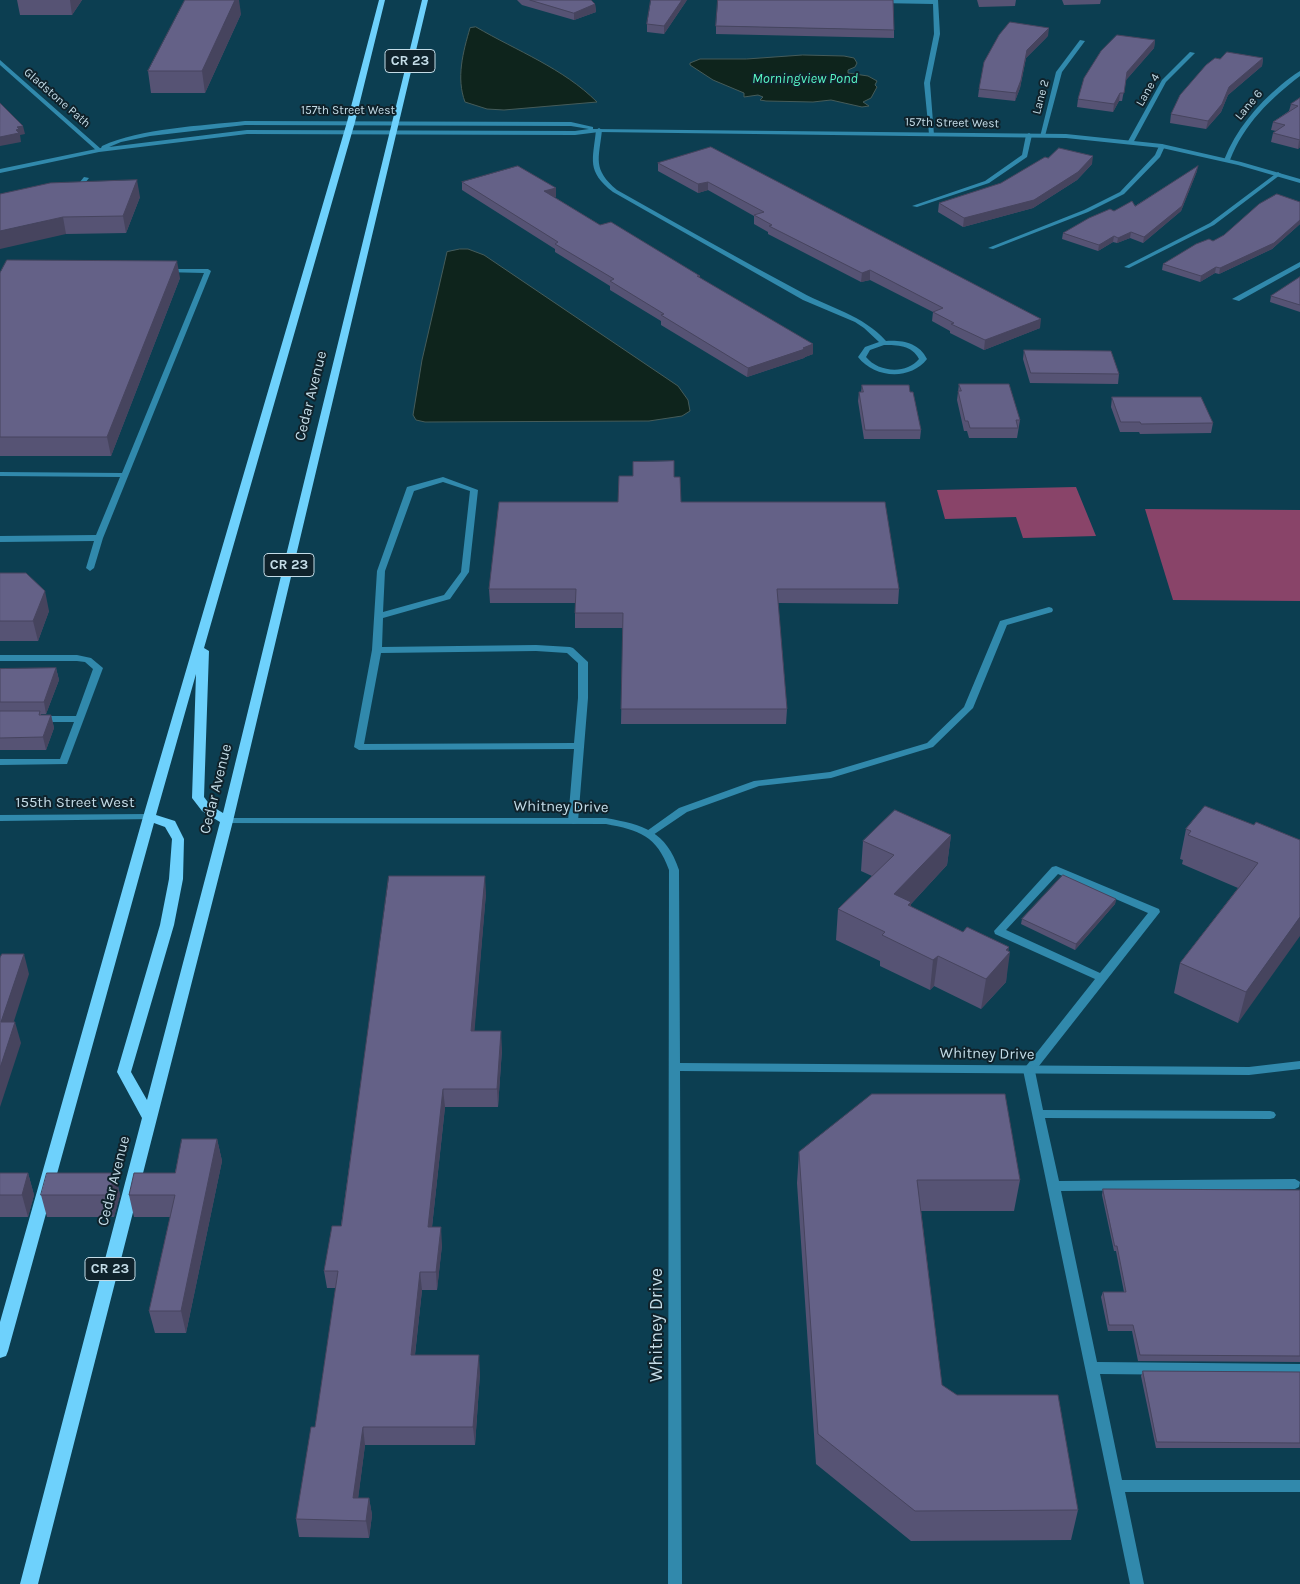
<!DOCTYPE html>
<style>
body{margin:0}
canvas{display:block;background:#0c3e51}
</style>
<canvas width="1300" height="1584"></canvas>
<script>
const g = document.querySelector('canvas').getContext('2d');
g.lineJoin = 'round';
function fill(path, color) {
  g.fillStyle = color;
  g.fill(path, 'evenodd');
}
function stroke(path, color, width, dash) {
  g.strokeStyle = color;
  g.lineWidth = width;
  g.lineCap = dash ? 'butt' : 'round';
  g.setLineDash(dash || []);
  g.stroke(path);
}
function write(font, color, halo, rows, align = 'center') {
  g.font = font + ' Karla,sans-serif';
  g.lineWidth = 4;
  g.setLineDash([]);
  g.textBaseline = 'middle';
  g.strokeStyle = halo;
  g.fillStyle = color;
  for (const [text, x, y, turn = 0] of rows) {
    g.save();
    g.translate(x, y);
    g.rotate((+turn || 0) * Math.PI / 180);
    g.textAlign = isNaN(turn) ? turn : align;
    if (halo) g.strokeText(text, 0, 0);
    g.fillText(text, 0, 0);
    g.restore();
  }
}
fill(new Path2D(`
 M1076,487L1096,536L1023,538L1016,517L945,519L937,490Z
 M1145,509L1300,510V601L1173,600Z`), '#894469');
const water = new Path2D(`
 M476,27C517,51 563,68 597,102L504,110L487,109L465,102C456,78 463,52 470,28Z
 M803,55L844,56L854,58L857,63L855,67L848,70V73L868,76L877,81L875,85L877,87L871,98L863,102L869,106L862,107L831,100L813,102L766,101L760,100L763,97L758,95L744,97V93L713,80L690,65V63L700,59H746Z
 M460,249H468L484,255L678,386L688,400L690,411L682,416L649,421L425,422L416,420L413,415L422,360L447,252Z`);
fill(water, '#0e241c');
stroke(water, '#455b59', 1);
fill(new Path2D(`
 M599,128L602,130C599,159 592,169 617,190C678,224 739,259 801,292C830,308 863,315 886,341C903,340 919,343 927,359C910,381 874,378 858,357L865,347L879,342L864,328L855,322L803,300L613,192C586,171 593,160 596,130ZM884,345C897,345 912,345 919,359C906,375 878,372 866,357L870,350Z
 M84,177L89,178L77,193H73L72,192Z
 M165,269H208L211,271L103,538L94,568L90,571L86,568L94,541L0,542V536L96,535L120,477L0,476V472L122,473L204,273L163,272V270Z
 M443,477L478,490L469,572L450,599L383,618L382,647L536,645L570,647L573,648L588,662V698L578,821L577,823L573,824L568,821L574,749L359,750L354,747L372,650L377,571L407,487ZM443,482L470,491L461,572L444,595L383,612L385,571L414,491ZM536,651L567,653L578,663V698L574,743L364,744L381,653Z
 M1049,607L1052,608L1053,610L1052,612L1007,625L973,708L933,747L831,778L759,786L687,812L653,835H645L644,833L679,808L754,781L830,772L927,743L964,707L1000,621Z
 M0,655H77L91,658L103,668L67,764L0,765V759H60L74,722H38L33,719L38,716H76L93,669L85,662L77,661H0Z
 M1056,866L1159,909L1160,912L1035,1071L1043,1110L1270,1111L1274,1112L1276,1115L1274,1118L1270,1119L1045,1118L1059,1181L1295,1179L1300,1182L1299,1187L1295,1189L1061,1191L1097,1362L1300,1364V1376L1100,1374L1122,1480H1300V1492H1125L1144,1584H1130L1023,1070L1095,979L995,934L994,931L1052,867ZM1058,874L1148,913L1100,973L1006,930Z`), '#3189ac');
fill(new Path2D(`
 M877,0H938L940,34L930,83L934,135L929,134L924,83L934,34L933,4L879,3Z
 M1080,40L1085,41L1062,72L1045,136L1040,137L1056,72Z
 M1190,52L1195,53L1166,82L1133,143L1128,144L1127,143L1162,80Z
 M0,60L101,149V151H97L0,65Z
 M1300,71V76C1270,99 1244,124 1230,160L1225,161L1224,160C1236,130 1256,106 1281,85C1287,80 1293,75 1300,71Z
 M1029,133L1032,135L1027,157L989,183L917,207L912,206L985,181L1022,155L1026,135Z
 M1162,144L1165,146L1160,157L1124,194L1088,212L993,249L988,248L1084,210L1120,192L1155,155L1159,146Z
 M1278,172L1281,174L1280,175L1214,225L1129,268L1124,267L1210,223Z
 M1300,262V267L1239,301L1232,299Z
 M149,814L154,817L153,819L0,821V815Z
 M227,818H606C644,825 666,831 679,870L680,1063L1249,1067L1300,1061V1069L1249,1075L680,1071L682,1584H668L669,870C657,836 639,830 606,824L223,823L222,821Z`), '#3189ac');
fill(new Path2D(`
 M245,121L571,122L593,127V129L1066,134L1162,144L1241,162L1300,179V183L1238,165L1162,148L1066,138L599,132L575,135L247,134L99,152L0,173V169L101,148L102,146C141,128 201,126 245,121ZM245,125L571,126L589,129L575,131L247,130L109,147L121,142L150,136Z`), '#3189ac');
fill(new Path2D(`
 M379,0H385L355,122L204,648L209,651L204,797L210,805L223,813L422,0H428L233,821L38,1584H20L142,1118L117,1072L160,925L169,879L172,839L165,827L154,823L8,1351L6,1356L0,1358V1322L143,817L347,122ZM196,674L192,798L202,811L220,822L147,1100L131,1072L174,925L183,879L184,839L175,821L156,815Z`), '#6ed1fc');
fill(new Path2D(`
 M17,0H82L72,15H20Z
 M517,0H591L595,4L596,12L574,20L522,5Z
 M687,0L664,34L647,32V24Z
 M977,0H1016L1015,6L979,7Z
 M1062,0H1101L1100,4L1064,5Z
 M241,14L205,93H151L148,71Z
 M716,26L894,30V38L716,34Z
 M1048,36L1026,58L1020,88L1015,101L978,97L979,89Z
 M1155,40L1154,48L1126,80L1122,101H1119L1113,112L1077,107L1078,99Z
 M1263,58L1262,66L1228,95L1221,112L1206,129L1170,123L1171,114L1220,59Z
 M1300,98V147L1298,149L1271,142L1273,133L1276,131L1271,130L1273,122L1289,111L1291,104Z
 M711,147L1040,328L984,350L950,333V331L932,321L933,312L870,280L861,282L768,234V232L754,224V216L708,190L698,193L658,171V163Z
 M1092,164L1077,180L1033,208L963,227L938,212L939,203Z
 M1197,171L1181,211L1143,243L1130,238L1117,243L1113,242L1098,251L1062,239L1063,233L1114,211L1135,206Z
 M462,182L556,188V197H554L600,225L700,276V278L813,354L805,357L804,358L747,377L661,325V321L610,290V286L555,252V249L462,190Z
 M0,194L140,197L126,233L66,234Z
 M1300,202V224L1272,249L1219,274L1215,273L1200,282L1162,270L1163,264Z
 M0,273L180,278L111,456H0Z
 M1300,277V312L1270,302L1271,296Z
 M1024,350L1119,374L1118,384L1030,383L1023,359Z
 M959,384L1020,420L1017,438H969L967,431H964L957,400Z
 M862,385L910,392L921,430L920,439H864L858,401L859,392H861Z
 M1112,397L1213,423L1211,433L1140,434L1139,432H1120L1111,407Z
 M674,477L681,502L899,589L898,604L778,603L787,709L786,724H621L623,628H575V603H490L489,589L618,502Z
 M0,573L49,611L38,641H0Z
 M56,668L59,680L46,714H41V715H51L54,728L46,750H0V669Z
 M1254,825L1300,840L1238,1023L1174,993L1180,963L1238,888L1182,864L1183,860L1180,859L1186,829Z
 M951,835L947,865L911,904V907L963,932L1008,951L1006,982L981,1009L934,986L930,990L880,966V961L836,940L838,909L872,876L861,871L863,841Z
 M486,893L474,1031L502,1049L498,1107H445L432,1227L442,1245L437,1290H422L415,1355L480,1373L475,1445H365L358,1498H369L372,1515L369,1538L299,1537L296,1519L315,1427L336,1288H327L324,1271L341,1226Z
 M1116,899L1115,904L1075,950L1021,924L1022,919Z
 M217,1139L222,1161L186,1333H155L149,1311L170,1217H134L129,1195L175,1173Z
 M799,1152L1020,1180L1014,1211H921L942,1385L1078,1510L1071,1540L911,1541L816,1464L797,1183Z
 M0,1173H28L34,1195L28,1217H0Z
 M115,1173L120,1195L114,1217H47L41,1195Z
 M1103,1189L1300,1190V1362L1138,1361L1132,1331H1108L1101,1297L1103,1292H1124L1116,1251H1114L1102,1195Z
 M1143,1371L1300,1372V1448H1156L1141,1376Z`), '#565374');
fill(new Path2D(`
 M70,0H82L72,15Z
 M235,0H239L241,14L205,93L202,71Z
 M682,0H687L664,34V26Z
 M595,4L596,12L574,20V13Z
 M1049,28L1048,36L1026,58L1020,88L1015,101L1016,93L1027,50Z
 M1155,40L1154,48L1126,80L1122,101L1127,72Z
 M1263,58L1262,66L1228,95L1221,112L1206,129L1208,121L1229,87Z
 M1120,93L1119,101L1113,112L1114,104Z
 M23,126L25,134L20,135L21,142L0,146V137L16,130L17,127Z
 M1300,140V147L1298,149L1299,141Z
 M1093,156L1092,164L1077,180L1033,208L963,227L964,218Z
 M1198,166L1197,171L1181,211L1143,243L1144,237Z
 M137,180L140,197L126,233L123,216Z
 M708,182V190L698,193V184Z
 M556,188V197L545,200L544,191Z
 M63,217L66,234L0,249V231Z
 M1300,220V224L1272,249L1219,274L1220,268Z
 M1131,232L1130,238L1117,243L1118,238Z
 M1114,236L1113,242L1098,251L1099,245Z
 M177,261L180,278L111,456L107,437Z
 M1216,267L1215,273L1200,282L1201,276Z
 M870,270V280L861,282L862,273Z
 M1041,319L1040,328L984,350L985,340Z
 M813,344V354L805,357L804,358L747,377L748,368Z
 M45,591L49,611L38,641L33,621Z
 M56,668L59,680L46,714L44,702Z
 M51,715L54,728L46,750L43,737Z
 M951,835L947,865L911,904L908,932L894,894Z
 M485,876L486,893L473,1049L471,1031Z
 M1116,899L1115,904L1075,950L1076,944Z
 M1300,917V936L1238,1023L1246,992Z
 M1009,947L1008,955L1010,952L1006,982L981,1009L986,979Z
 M24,954L29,974L7,1043L1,1022Z
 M938,956L934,986L930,990L933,960Z
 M15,1022L21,1043L0,1107V1068Z
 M501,1031L502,1049L498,1107L497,1089Z
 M443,1089L445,1107L430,1245L428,1227Z
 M217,1139L222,1161L186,1333L181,1311Z
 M28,1173L34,1195L28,1217L22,1195Z
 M115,1173L120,1195L114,1217L109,1195Z
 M441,1227L442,1245L437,1290L436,1272Z
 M420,1272L422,1290L413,1372L411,1355Z
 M479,1355L480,1373L475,1445L473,1427Z
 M363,1427L365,1445L356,1515L353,1498Z
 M369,1498L372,1515L369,1538L366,1521Z`), '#46445e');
const building = new Path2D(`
 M185,0H235L202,71H148Z
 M530,0H591L595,4L574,13Z
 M651,0H682L664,26L647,24Z
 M718,0H893L894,30L716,26Z
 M1010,22L1049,28L1027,50L1021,80L1016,93L979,89L984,62L999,35Z
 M1117,35L1155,40L1127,72L1124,93H1120L1114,104L1078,99L1084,78L1101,51Z
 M1227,52L1263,58L1229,87L1222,104L1208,121L1171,114L1180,95L1206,65L1215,58L1220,59Z
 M1300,98V140L1273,133L1285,125L1273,122L1298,106L1291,104Z
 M0,103L23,126L17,127L19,129L16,130L19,133L0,137Z
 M711,147L1041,319L985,340L951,324L954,323L933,312L943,308L870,270L862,273L769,226L772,225L754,215L764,212L708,182L698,184L658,163Z
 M1059,148L1093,156L1078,172L1034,200L964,218L939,203L1001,183L1045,157L1048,158Z
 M518,166L556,188L544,191L600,225L611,222L700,276H697L813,344L803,348L805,349L748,368L661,315L664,314L610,281L614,279L555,244L558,242L462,182Z
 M1198,166L1182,206L1144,237L1131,232L1118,238L1114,236L1099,245L1063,233L1089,218L1110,209L1114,211L1132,201L1135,206Z
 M137,180L123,216L63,217L0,231V194L50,183Z
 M1277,194L1300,202V220L1274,243L1220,268L1216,267L1201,276L1163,264L1196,244L1209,239L1213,241L1224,235L1259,204Z
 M7,260L177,261L107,437H0V273Z
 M1300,277V305L1271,296Z
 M1024,350L1111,351L1119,374L1031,373Z
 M959,384H1009L1020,420H1016L1018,428H970L968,421H965L958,391H961Z
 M862,385H909L910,392H913L921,430H865L859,392H863Z
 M1112,397H1201L1213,423L1141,424L1140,422H1121Z
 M674,461V477H680L681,502H885L899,589H777L787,709H621L623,613H575L576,589H489L499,502H618L619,476H633V462Z
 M0,573H26L45,591L33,621H0Z
 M56,668L44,702H0V669Z
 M0,711H40L39,715H51L43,737L0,738Z
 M1205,806L1254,825L1256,822L1300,840V917L1246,992L1180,963L1258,863L1188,835L1191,831L1186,829Z
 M895,810L951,835L894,894L911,902L908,905L963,932L967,927L1009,947L1006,950L1010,952L986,979L938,956L933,960L882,935L885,932L838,909L894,855L863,841Z
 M1063,875L1116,899L1076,944L1022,919Z
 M389,876H485L471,1031H501L497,1089H443L428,1227H441L436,1272H420L411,1355H479L473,1427H363L353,1498H369L366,1521L296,1519L311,1427H315L338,1271H324L332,1226H341Z
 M2,954H24L1,1022H15L0,1068V958Z
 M872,1094H1005L1020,1180H917L942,1385L957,1395H1058L1078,1510L915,1511L818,1434L799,1152Z
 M182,1139H217L181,1311H149L175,1195H129L134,1173H175Z
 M0,1173H28L22,1195H0Z
 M47,1173H115L109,1195H41Z
 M1103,1189L1300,1190V1356L1140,1355L1133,1325H1109L1103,1292H1126L1117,1246H1115Z
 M1143,1371L1300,1372V1443L1157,1442Z`);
fill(building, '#646187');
stroke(building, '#46445e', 1);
write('12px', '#c4dce7', '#0f222b', [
 ["Lane 4",1148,90,-60],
 ["Lane 2",1041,97,-75],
 ["Gladstone Path",57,98,41],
 ["Lane 6",1249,105,-50],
 ["157th Street West",348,111],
 ["157th Street West",952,123,1]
]);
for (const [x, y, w] of [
 [410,61,50],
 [289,565,50],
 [110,1269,50]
]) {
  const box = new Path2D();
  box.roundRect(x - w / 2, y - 11.5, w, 23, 4);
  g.fillStyle = '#0f222b';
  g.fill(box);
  stroke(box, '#c4dce7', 1);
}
write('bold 14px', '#c4dce7', null, [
 ["CR 23",410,61],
 ["CR 23",289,565],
 ["CR 23",110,1269]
]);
write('italic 14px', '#59f7c6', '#0f222b', [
 ["Morningview Pond",805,79]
]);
write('15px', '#c4dce7', '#0f222b', [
 ["Cedar Avenue",311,396,-76],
 ["Cedar Avenue",216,789,-76],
 ["155th Street West",75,803],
 ["Whitney Drive",561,807,1],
 ["Whitney Drive",987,1054,1],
 ["Cedar Avenue",114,1181,-76]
]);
write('18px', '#c4dce7', '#0f222b', [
 ["Whitney Drive",657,1325,-90]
]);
</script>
